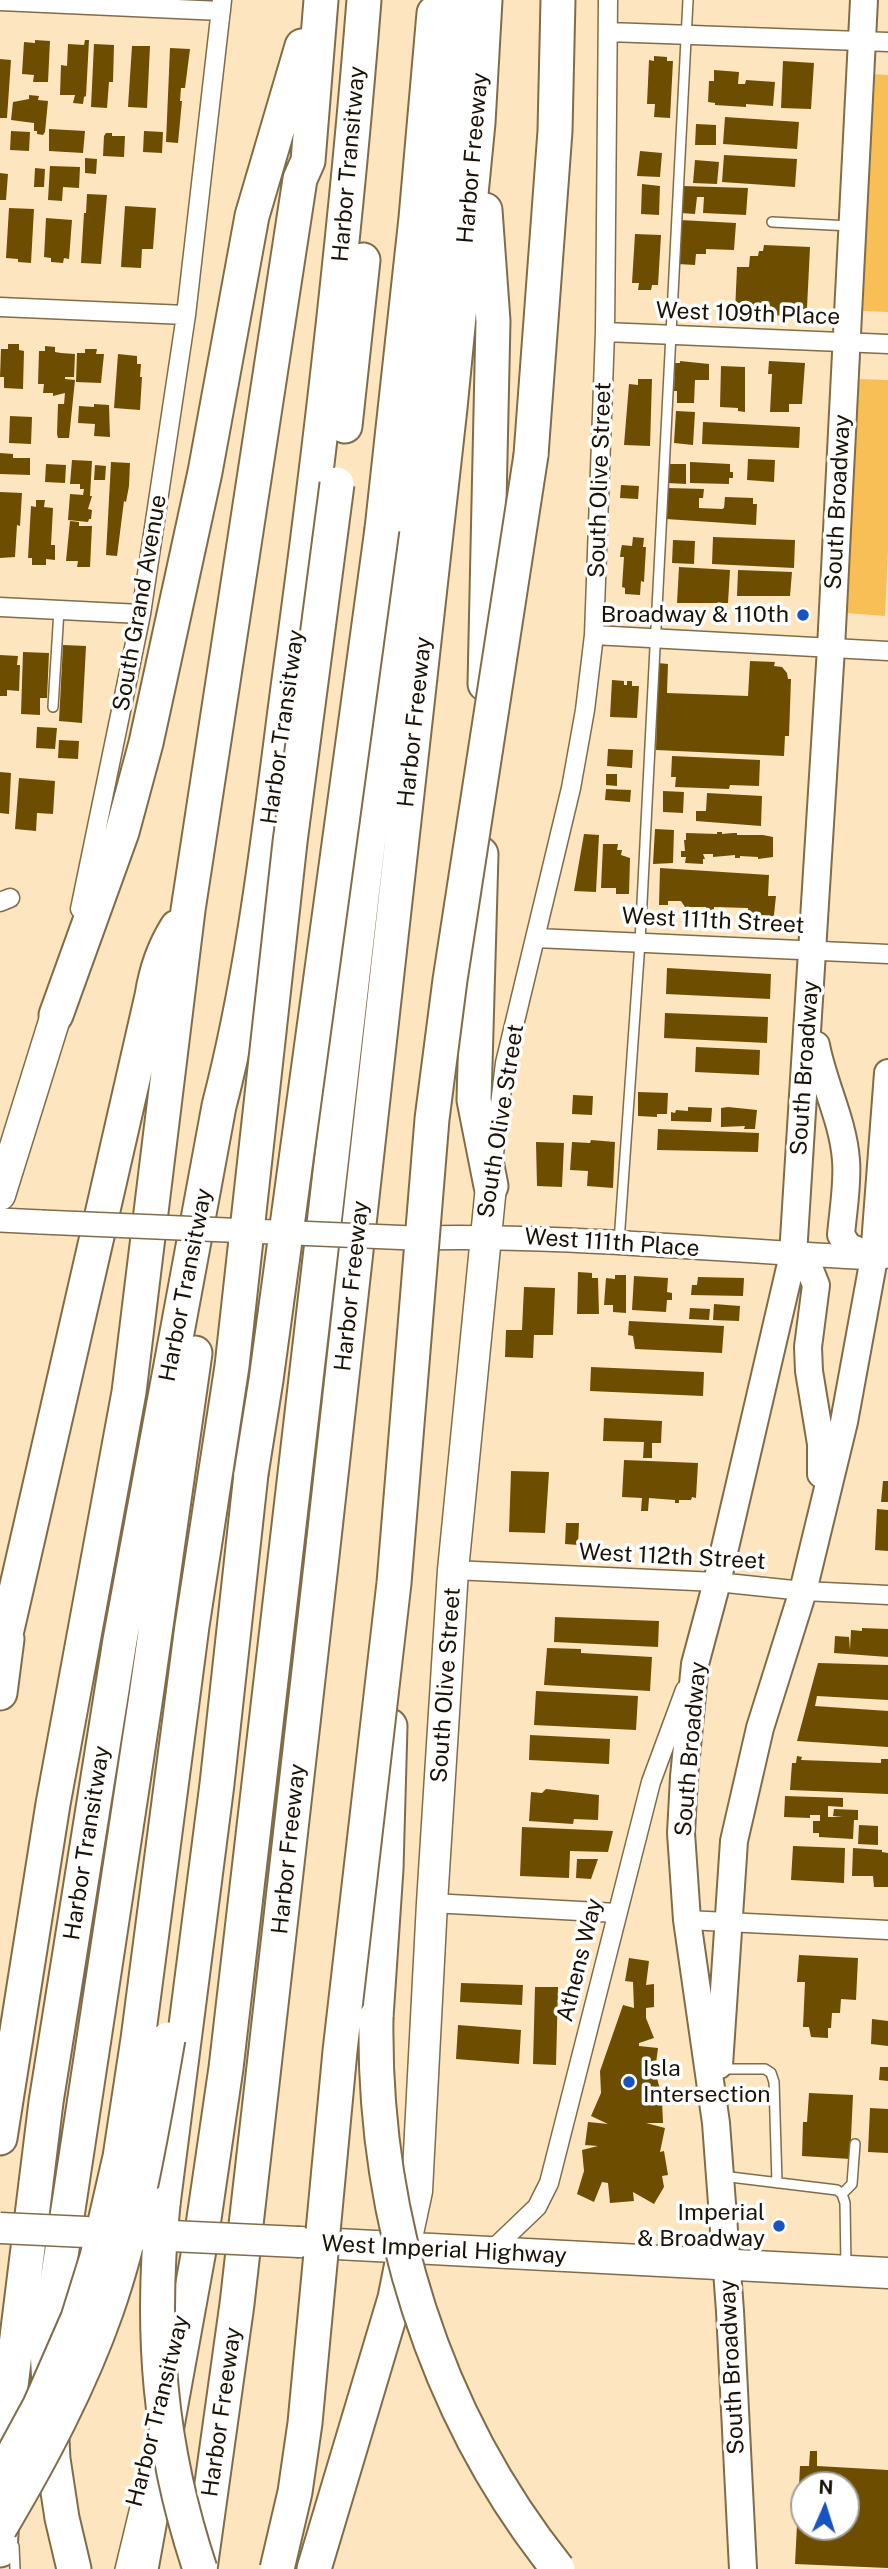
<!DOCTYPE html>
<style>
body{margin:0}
#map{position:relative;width:888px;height:2569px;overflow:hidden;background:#fde6bf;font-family:"Public Sans",sans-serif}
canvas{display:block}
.north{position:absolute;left:790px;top:2471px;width:70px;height:70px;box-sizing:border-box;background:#fff;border:2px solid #a3a09b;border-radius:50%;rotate:3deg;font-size:19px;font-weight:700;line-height:28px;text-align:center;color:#1a1205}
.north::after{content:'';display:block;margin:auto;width:24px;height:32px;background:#1854c0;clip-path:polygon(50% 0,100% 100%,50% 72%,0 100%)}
</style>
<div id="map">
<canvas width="888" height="2569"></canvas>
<div class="north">N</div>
</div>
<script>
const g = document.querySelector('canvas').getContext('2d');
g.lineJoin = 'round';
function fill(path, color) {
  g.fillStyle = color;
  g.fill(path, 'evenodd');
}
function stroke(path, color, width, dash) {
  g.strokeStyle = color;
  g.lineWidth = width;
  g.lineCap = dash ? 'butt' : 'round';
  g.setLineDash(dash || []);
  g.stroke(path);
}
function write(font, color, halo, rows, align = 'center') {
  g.font = font + ' "Public Sans",sans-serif';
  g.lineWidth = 7;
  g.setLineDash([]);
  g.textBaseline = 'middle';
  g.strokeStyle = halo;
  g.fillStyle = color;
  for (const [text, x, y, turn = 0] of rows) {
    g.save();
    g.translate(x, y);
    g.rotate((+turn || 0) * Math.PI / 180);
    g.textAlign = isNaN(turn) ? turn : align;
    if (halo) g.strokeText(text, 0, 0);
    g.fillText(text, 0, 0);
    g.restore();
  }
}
fill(new Path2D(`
 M873,74L888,75V312L863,311Z
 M857,379L888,380V550L885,616L846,613Z`), '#f7bf55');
fill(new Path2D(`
 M35,40L50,41L48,82H33L34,75L22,74L24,42L35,43Z
 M85,40H89L86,96L84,97L83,104L73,103L75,95H60L61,65L67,66L68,44L84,45Z
 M94,44L114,45L113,82H109L107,108L91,107Z
 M132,46H150L147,108L128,107Z
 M170,48L190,49L185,88H181L180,101H182L178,143L166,142Z
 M654,56L667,57V61H673L670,118L654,117L655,104H647L649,60L654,61Z
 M0,59L11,60L7,118H0Z
 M783,61L814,63L811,109L781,108Z
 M714,70L739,72L738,84H745L746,80L775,82L773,106L746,104V107L715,105V103L708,102L709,81H714Z
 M29,95L39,96L38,100L48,101L45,132L43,135L37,134V131H34V123L11,120L13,102L29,99Z
 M725,117L799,122L797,149L723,144Z
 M696,124L716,125V145H695Z
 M49,129L85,131L83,153L49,151Z
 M11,131L30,132L29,151L10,150Z
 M144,131L163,132L162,153L143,152Z
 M106,133H112V136H125L124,157L103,156L104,136Z
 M640,151L662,153L660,177L637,176Z
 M724,155L797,159L795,187L722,182Z
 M85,158L97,159L96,174L85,173Z
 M695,160L719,162L717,184L693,183Z
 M50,166L80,167L79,188L63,187L62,201L48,200Z
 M35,168L45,169L44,187H34Z
 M0,173L8,174L6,200H0Z
 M642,184L660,186L659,215L641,214Z
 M682,186L748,188L746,215L703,213L704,197H697L695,214L681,213Z
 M87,194L107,195L101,264L81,263L84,213H86Z
 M125,206L156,208L153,249H142L141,268L121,267Z
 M9,208L34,209L31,263L18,262V259L6,258Z
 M46,218L72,220L69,259L64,258L63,263L51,262V258L44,257Z
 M680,220L736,223L734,250L706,249V254H696L695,265L678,264Z
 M635,234L661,235L658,285H652L651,290H638L639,283H632Z
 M764,245L810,247L807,308L798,317L735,312L737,267H749L750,256H758L759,251H763Z
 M8,344H19V350L24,351L23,389L4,388V377H0L1,349H8Z
 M45,346L55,347V352L61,353L75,354L74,377H65V379L75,380L69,438H58L57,434L58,404H64L65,393L53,396V393H43L44,384H38L39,351H45Z
 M85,349H97L96,354H104L101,383L76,382L77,353H85Z
 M118,354L137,356V364H141L140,377H142L140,410L114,408Z
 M680,361L709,364V380H695L694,403H677V391H674L675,363H680Z
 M769,361L805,363L802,404H789V412H770L772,374H768Z
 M721,366L745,367V412L738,411V408L720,407Z
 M638,379H652L650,446L624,445L629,384L638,385Z
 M94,404L109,405L110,437L94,436L95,424L78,423L79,406L94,407Z
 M676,411L695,412L693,445L674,443Z
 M10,416L32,417L31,444L9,443Z
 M703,422L800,427L799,448L702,444Z
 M0,453L13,454V458H30V475L0,474Z
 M748,459L775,460L774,482L747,480Z
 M72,460L92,461L90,496H92L88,509L92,510L91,519H89L88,522L68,520L70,494L83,495L84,489H80V484H70Z
 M111,462L130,463L129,486L126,502L124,501L117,556L106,555Z
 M690,462L730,464V472H733V478H729V484L690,483Z
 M46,464L66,465L65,483L45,482Z
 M669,464H686V484L668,483Z
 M95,465L106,466L105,480H94Z
 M621,485L639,486L638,499L620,498Z
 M667,488L704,489L703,498H699V508L722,509L724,508L725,497L753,498V504H757L756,525L666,519Z
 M0,492L22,493L20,526L17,525L15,557L0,558Z
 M36,500H45L44,507L53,508L51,545H55V560L46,559V565H32V558H28L31,506L36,507Z
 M70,521L79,522V526H92L90,567H77L78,561H66Z
 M633,537L644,538L643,547H646L644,582L641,581L640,595L625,594V588L622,587L624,557H620L621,549L622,545L632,546Z
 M713,537L795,540L794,568L712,564Z
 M673,540L695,541L694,564L672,563Z
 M679,567L730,570L728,603H677Z
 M738,570L792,572L790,596H737Z
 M63,645L86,646L82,723L59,721Z
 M23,652L49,653L47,698H40V715L21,714Z
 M0,655L18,656L17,665H20L19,691L7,690V696H0Z
 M750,661L775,662L774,666L782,667L787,673L788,679H791L789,736H785L784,756L656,750L658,663L668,664L667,693L748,696Z
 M612,680L624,681V685H627V681H632V686H639L637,718L610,717Z
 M37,727L57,728L55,749L36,748Z
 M59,740L79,741L78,759L58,758Z
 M608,749L633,750L632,768L607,766Z
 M672,756L760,760L759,786L730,785L729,789L675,787L676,777H671Z
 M0,772L11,773L9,814L0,813Z
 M606,774H617V786L606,785Z
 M19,778L55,781L53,814L37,813L36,831L15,829Z
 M606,789L631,790L630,802L605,800Z
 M663,791L684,792L683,813L663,812Z
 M707,793L762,796L761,826L696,821V811H706Z
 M655,829L674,830L673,863L653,864Z
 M717,832H722V834L733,833H737V835H763L773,837V857L758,859V857L740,856V858H735V855L713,857V854H703L705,859H703V864L685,863L686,857H681V851H685L684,840H686V833L717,834Z
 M584,834L599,835L596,892L574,891Z
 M603,844H618L617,850H622L621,855L630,858L629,894H616V888H601Z
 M660,868L769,875L768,896H776L774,915L768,920H747L748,908L714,907V910H705L706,907H685L681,901H668V905H659Z
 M667,968L771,974L770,999L666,994Z
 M665,1013L768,1017L767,1043L664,1038Z
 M696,1047L760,1050L759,1075L695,1072Z
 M638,1092L668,1093L667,1114H657V1117L638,1116Z
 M573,1095L593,1096L592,1115L572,1114Z
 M688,1107L712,1108L711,1122L671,1121V1112L675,1113L676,1110L688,1111Z
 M728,1107L757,1110L755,1129H744L745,1126L721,1127V1108Z
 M658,1129L759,1133L758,1152L657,1150Z
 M591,1140L615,1142L613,1188L587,1186L588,1171L570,1170L572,1142L590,1143Z
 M536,1142L564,1143L562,1187L537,1186Z
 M578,1272L592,1273V1278H598L599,1314H577Z
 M615,1275H626V1313L613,1312V1305H604L606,1278L615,1279Z
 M634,1276L668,1278L667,1292L672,1293V1300H667L666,1312L632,1310Z
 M698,1277L744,1278L743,1296L691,1295L692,1285H697Z
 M524,1287L555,1288L553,1335H534L533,1358L505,1357L506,1330H522Z
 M714,1304L740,1306L739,1321L713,1320Z
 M690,1308L710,1309L709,1320L689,1319Z
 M629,1321L724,1326L722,1353L635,1349L633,1336L628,1335Z
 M591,1367L704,1372L703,1396L590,1391Z
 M604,1418L662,1421L661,1443H652V1458H643L644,1442L603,1441Z
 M624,1460L698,1463L696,1498L692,1497L691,1500H679V1503H675V1500L649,1498L648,1511H641L642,1498L622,1497Z
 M511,1471L549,1472L545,1533L509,1532Z
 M883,1481H888V1502H881Z
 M877,1509L888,1510V1551L875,1550Z
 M566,1523H579L578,1545L565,1544Z
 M555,1617L659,1621L658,1647L554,1642Z
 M862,1628L888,1629V1657L834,1653L835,1636L849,1637L850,1650L851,1630L862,1631Z
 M547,1648L581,1649V1653L652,1657L650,1691L544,1685Z
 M818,1663L888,1665V1700L817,1696L815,1706L888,1711V1747L797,1741Z
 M536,1691L638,1696L636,1730L534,1725Z
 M530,1735L610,1739L609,1764L529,1760Z
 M797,1756L802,1757L801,1760L881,1763V1759H888V1794L790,1790L792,1763H796Z
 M546,1789L599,1795L598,1820L574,1819L573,1824L529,1821L531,1792L542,1793Z
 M785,1796L843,1798V1807L828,1806V1817H843L833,1816L834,1809L858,1810V1820H854L853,1839L819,1837V1833H813V1821H820V1815H810V1818L784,1817Z
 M859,1825L878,1826V1845L858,1844Z
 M522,1827L613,1831L608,1852L570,1851L569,1878L520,1876Z
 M793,1846L845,1848L844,1883L791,1880Z
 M853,1848L882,1850V1852L888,1853V1887H874L873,1876H852Z
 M577,1859H598L591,1879L576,1878Z
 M799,1955L858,1958L856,2000L841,1999L840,2013H832L831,2028H828V2038L811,2037L809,2027H803L805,1982H797Z
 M629,1958L649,1961L646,1985L654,1984V2007L646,2008V2018L654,2038L639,2043V2046L658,2048L655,2071L661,2093L642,2099L662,2100L663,2123H646L665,2128L660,2152L664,2151L668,2175L662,2176L664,2187L654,2204L633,2192L634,2201L610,2203L608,2183L602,2182L594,2202L577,2194L584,2171L582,2150L598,2146L585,2145L588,2122L608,2124L591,2116L601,2093L600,2071L623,2005L634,2008L633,1982L625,1981Z
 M461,1983L523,1985L522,2005L460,2002Z
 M535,1987H558L556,2065L533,2064Z
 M872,2019L888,2021V2046L871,2044Z
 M458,2025L521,2030L519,2064L456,2059Z
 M880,2067H888V2081L879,2080Z
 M809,2093L853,2095L850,2159L802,2156L803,2122H807Z
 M870,2108L888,2109V2153L868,2152Z
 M810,2451H817V2466L888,2470V2568L795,2564L800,2466H809ZM804,2485H846V2527H804Z`), '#6d4d00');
const service = new Path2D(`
 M772,222L850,226
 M53,707L59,610
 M619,1242L640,942L688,0
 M720,2069H765L771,2073L774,2082L777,2183
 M722,2176L837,2190L842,2194L845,2203L846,2267
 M842,2194L852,2184L855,2144
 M14,2546L15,2569
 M120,2569L141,2482`);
const minor = new Path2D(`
 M0,1L221,11
 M608,32L888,42
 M0,307L186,315
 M605,332L888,344
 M0,607L141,614
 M594,635L888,651
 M0,902L10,898
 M80,909L141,614L186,315L222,0
 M536,938L888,954
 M494,1154L505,1063L571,788L585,710L594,635L605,332L608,0
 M453,1570L717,1582L803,1591L888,1595
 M432,1903L617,1913
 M687,1920L888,1930
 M490,2252L537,2207L549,2183L651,1782L685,1690`);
const tertiary = new Path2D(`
 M0,1220L41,1222
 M412,1238C566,1234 720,1251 874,1258L888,1256`);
const secondary = new Path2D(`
 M816,1045C823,1083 843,1120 846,1160C848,1184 843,1211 841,1235L848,1246L874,1258
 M793,1255L810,1270L816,1285L808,1347L809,1371L821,1444V1474
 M719,2065L734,1841L760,1728L803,1591L844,1422L874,1258L888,1073
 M743,2569L730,2311L716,2123L687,1920L681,1833L684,1777L695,1664L717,1582L793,1255L831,648L864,0`);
const primary = new Path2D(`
 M0,1195L56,1015
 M299,2242L888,2273
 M405,2247L417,2191L432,1903L453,1570L491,1186`);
const motorway = new Path2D(`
 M485,210L493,321L485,684
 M345,426L363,260
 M531,455L555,131L558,0
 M382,529L416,218L434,13
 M481,854L474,1100L491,1186
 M56,1015L122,832L146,743L205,472L252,216L302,46
 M0,1660L152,996C156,970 163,949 177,927
 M0,1693L7,1639
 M376,2017L386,1869L390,1726
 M0,2138L53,1804L129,1392L188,910L300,179L308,161L321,0
 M163,2204L217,1784L251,1474
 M0,2550L10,2394L46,2102L120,1640L219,1106C255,967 270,823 289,680C320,454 346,228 364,0
 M74,2569L62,2518L53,2459L47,2348L146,1696L195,1353
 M141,2569L201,2239L226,2068L430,311L452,75L456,0
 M200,2569L237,2304L322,1556L450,408L478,123L485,0
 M314,2569L395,2298L405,2248`);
stroke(service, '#806c48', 12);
stroke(minor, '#806c48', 21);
stroke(tertiary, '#806c48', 26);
stroke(secondary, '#806c48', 30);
stroke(primary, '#806c48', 33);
stroke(motorway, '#806c48', 37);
stroke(service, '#fff', 9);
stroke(minor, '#fff', 18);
stroke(tertiary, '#fff', 23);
stroke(secondary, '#fff', 26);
stroke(primary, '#fff', 30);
stroke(motorway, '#fff', 33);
const tertiaryBridge = new Path2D(`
 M41,1222L412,1238`);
const primaryBridge = new Path2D(`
 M0,2228L299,2242`);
const motorwayBridge = new Path2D(`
 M251,1474L266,1380L382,529
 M376,2017C373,2215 433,2413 558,2569
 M163,2204C150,2332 159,2446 200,2569
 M0,2479L40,2405L78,2318L97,2257L120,2157L138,2039L192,1626L232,1366L290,842L337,484
 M0,2528C42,2457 80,2386 107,2309C137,2222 152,2130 168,2039
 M277,2569L295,2492L305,2423L340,2051L394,1583L432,1119L450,980L531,455`);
stroke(tertiaryBridge, '#806c48', 26, []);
stroke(primaryBridge, '#806c48', 33, []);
stroke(motorwayBridge, '#806c48', 37, []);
stroke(tertiaryBridge, '#fff', 23);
stroke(primaryBridge, '#fff', 30);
stroke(motorwayBridge, '#fff', 33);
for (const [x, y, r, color] of [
 [803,615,7,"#1854c0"],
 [629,2082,7,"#1854c0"],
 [779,2226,7,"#1854c0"]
]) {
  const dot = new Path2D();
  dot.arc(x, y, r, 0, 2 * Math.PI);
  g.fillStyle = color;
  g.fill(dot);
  stroke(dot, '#fff', 2.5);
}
write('23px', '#1a1205', '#fff', [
 ["Harbor Freeway",473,158,-85],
 ["Harbor Transitway",349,164,-85],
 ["West 109th Place",748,314,2],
 ["South Olive Street",600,480,-88],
 ["South Broadway",838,502,-87],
 ["South Grand Avenue",140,603,-80],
 ["Harbor Freeway",415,722,-84],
 ["Harbor Transitway",283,727,-82],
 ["West 111th Street",713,921,3],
 ["South Broadway",805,1068,-86],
 ["South Olive Street",501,1121,-81],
 ["West 111th Place",612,1243,4],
 ["Harbor Transitway",186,1285,-79],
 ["Harbor Freeway",352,1286,-84],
 ["West 112th Street",672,1557,3],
 ["South Olive Street",446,1685,-86],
 ["South Broadway",691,1749,-85],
 ["Harbor Transitway",87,1843,-81],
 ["Harbor Freeway",289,1849,-84],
 ["Athens Way",580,1960,-76],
 ["West Imperial Highway",444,2250,3],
 ["South Broadway",732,2367,-93],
 ["Harbor Transitway",158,2411,-76],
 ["Harbor Freeway",222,2412,-82]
]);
write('23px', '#1a1205', '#fff', [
 ["Broadway & 110th",789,615],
 ["Isla",643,2069,"left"],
 ["Intersection",643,2095,"left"],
 ["Imperial",765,2213],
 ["& Broadway",765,2239]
], 'right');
</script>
